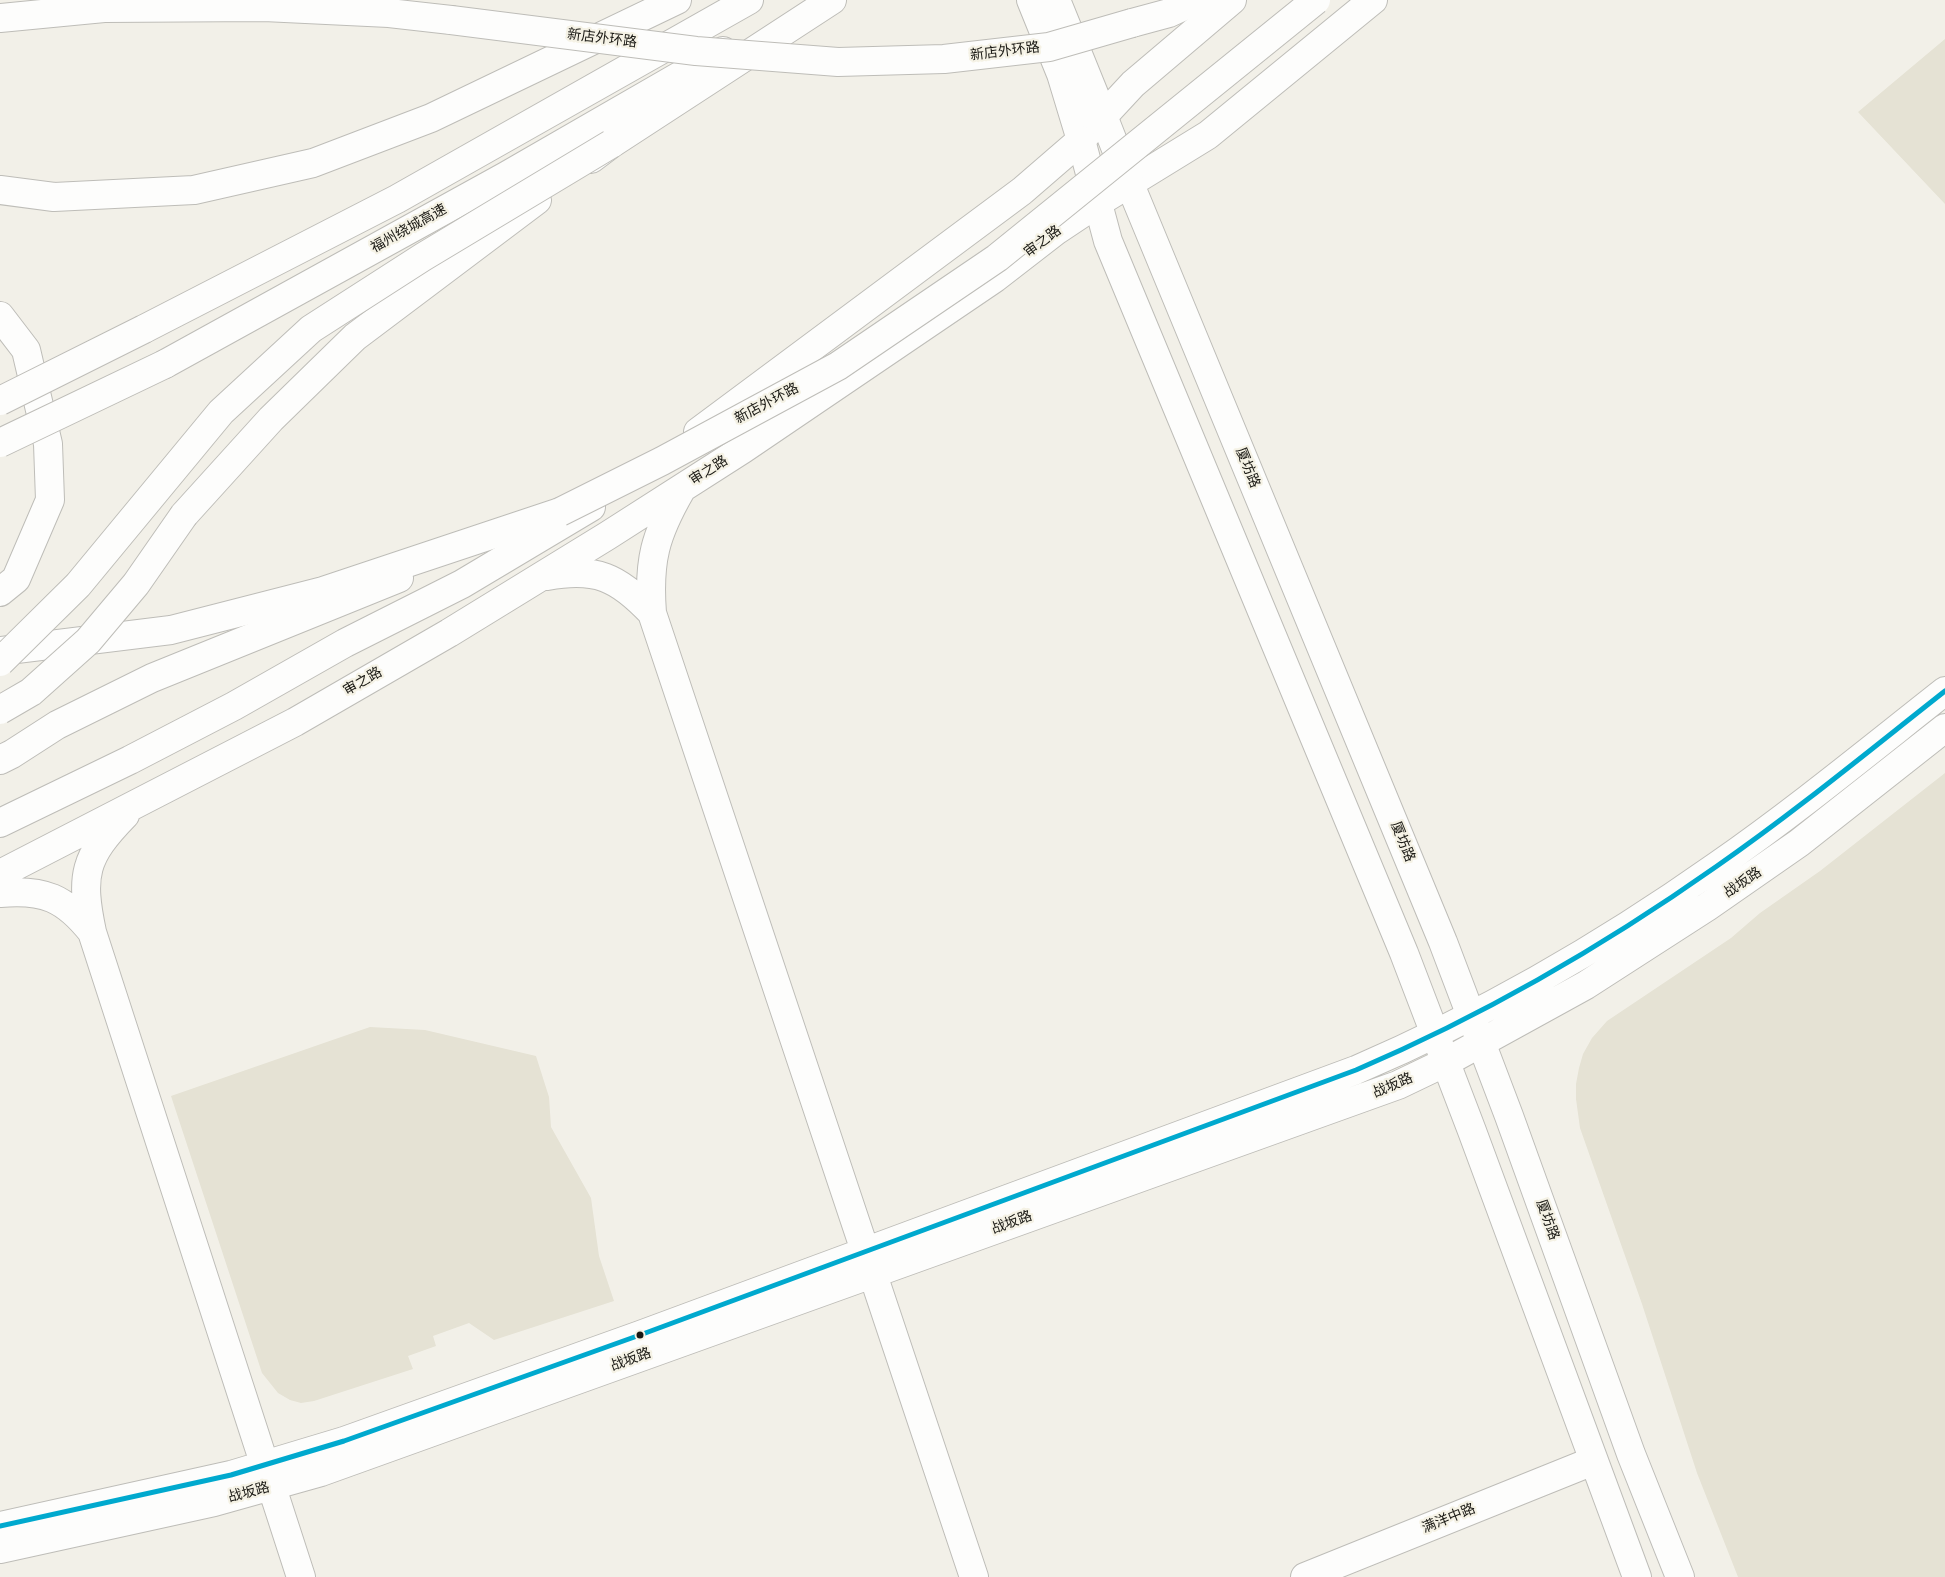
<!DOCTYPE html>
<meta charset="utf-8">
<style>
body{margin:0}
canvas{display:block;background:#f2f0e8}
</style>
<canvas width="1945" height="1577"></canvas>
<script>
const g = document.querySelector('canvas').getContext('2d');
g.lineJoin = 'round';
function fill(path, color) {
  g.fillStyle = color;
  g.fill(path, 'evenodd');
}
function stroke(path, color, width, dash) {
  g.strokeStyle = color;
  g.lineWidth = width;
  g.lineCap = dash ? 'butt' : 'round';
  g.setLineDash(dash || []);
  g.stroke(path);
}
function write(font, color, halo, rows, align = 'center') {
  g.font = font + ' Poppins,"Noto Sans SC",sans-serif';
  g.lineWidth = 4.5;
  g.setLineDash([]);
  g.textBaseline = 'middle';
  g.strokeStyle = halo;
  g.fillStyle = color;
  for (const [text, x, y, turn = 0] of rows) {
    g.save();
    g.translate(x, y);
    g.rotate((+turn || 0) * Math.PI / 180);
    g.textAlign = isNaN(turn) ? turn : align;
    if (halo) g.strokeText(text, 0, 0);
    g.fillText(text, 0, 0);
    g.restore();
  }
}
fill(new Path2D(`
 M1945,39V204L1858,112Z
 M1945,773V1577H1738L1697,1473L1642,1304L1580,1128L1576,1099V1084L1579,1068L1583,1054L1592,1038L1607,1021L1731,938L1760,913L1820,871Z
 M370,1027L425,1030L536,1056L549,1097L551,1127L591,1198L599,1256L614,1301L494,1340L469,1323L433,1336L436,1346L408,1356L413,1369L314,1401L301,1403L290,1400L278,1393L262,1373L171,1096Z`), '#e5e2d4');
const secondary = new Path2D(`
 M1031,0L1061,74L1081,140
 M1056,0L1103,116
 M698,432L1022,191L1081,140L1133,84L1232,0
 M681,490C655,535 648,561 652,613L974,1577
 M547,576C596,567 618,577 652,613
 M125,815C84,857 80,875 92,932L301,1577
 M0,823L130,760L234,706L345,643L462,584L591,507
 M0,874L295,722L449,633L607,536L743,449L995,278L1057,230L1099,202L1208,135L1373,0
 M0,893C44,889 65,898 92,932
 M0,1526L231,1475L344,1441L640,1335L1356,1070C1482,1016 1605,945 1717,866C1796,811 1870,750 1945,691
 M0,1549L214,1502L321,1472L1398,1085L1446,1062L1586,985L1707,907L1799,843L1945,728
 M1305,1577L1593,1461`);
const primary = new Path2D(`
 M0,18L104,8L264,7L389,13L451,20
 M1132,23L1169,13L1197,0
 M1103,116L1129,182L1443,942L1509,1116L1631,1454L1680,1577
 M1081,140L1108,241L1404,953L1472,1131L1637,1577
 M0,760L12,754L57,725L152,678L399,578`);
const highway = new Path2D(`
 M591,159L611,144L832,0
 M0,190L54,197L194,190L313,163L431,118L677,0
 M0,316L26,350L48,444L50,500L16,579L0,592
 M144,329L397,199L749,0
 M165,364L506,176L723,51
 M184,515L271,419L355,337L537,200
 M0,651L171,630L323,591L560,512`);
stroke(secondary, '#bebdb8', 30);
stroke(primary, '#bebdb8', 30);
stroke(highway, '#bebdb8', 30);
stroke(secondary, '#fdfdfc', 28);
stroke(primary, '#fdfdfc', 28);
stroke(highway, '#fdfdfc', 28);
const primaryBridge = new Path2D(`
 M451,20L696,51L838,62L944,59L1049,47L1132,23
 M560,512L662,461L838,366L997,258L1316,0`);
const highwayBridge = new Path2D(`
 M0,401L144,329
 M0,443L165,364
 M0,662L78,585L221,412L311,329L423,257L611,144
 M0,710L31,692L88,641L136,584L184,515`);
stroke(primaryBridge, '#bebdb8', 30, []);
stroke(highwayBridge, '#bebdb8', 30, []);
stroke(primaryBridge, '#fdfdfc', 28);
stroke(highwayBridge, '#fdfdfc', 28);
stroke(new Path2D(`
 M0,1526L231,1475L344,1441L640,1335L1356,1070C1482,1016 1605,945 1717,866C1796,811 1870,750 1945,691`), '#00a9ce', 5);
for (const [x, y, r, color] of [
 [640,1335,4.5,"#191813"]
]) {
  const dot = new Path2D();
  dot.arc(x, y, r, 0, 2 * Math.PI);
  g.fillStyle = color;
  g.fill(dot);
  stroke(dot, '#f5f2e5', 2);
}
write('14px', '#191813', '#f5f2e5', [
 ["新店外环路",602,39,7],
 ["新店外环路",1005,52,-7],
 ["福州绕城高速",409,229,-29],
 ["审之路",1043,242,-37],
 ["新店外环路",767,404,-28],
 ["厦坊路",1247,468,68],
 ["审之路",709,471,-32],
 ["审之路",363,682,-30],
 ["厦坊路",1402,842,68],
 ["战坂路",1743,883,-34],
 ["战坂路",1393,1086,-23],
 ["厦坊路",1547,1220,70],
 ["战坂路",1012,1223,-20],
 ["战坂路",631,1360,-20],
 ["战坂路",249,1493,-15],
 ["满洋中路",1449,1519,-22]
]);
</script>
